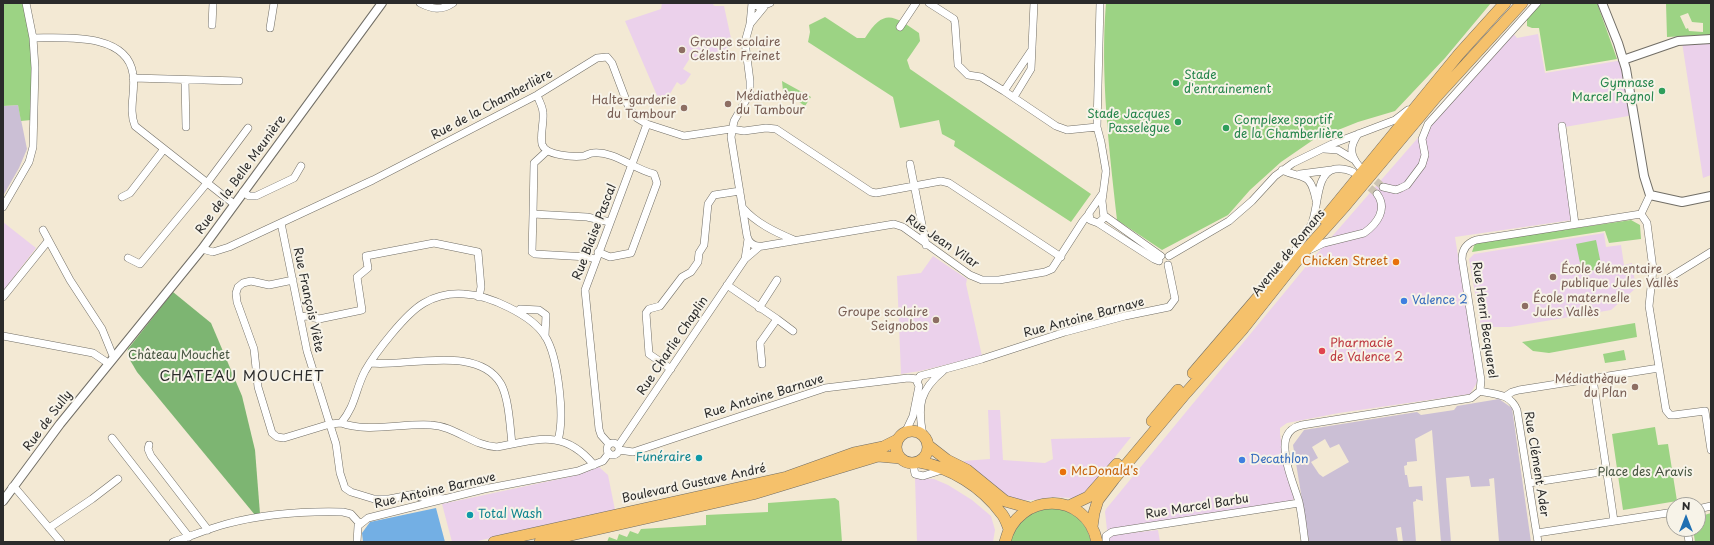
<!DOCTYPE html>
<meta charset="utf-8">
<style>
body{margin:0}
#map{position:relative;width:1714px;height:545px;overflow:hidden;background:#f3e9d4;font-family:"Playpen Sans",sans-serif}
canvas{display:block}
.frame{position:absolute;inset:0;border:4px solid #2b2b2b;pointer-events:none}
.north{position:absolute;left:1666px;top:497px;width:40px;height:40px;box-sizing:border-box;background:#f7f3e8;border:1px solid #a5a39c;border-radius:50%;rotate:0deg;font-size:11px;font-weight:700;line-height:16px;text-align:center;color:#2b2b2b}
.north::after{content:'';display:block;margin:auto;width:14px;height:18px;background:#1f6fb2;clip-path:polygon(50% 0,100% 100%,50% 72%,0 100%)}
</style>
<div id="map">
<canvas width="1714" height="545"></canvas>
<div class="frame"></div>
<div class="north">N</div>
</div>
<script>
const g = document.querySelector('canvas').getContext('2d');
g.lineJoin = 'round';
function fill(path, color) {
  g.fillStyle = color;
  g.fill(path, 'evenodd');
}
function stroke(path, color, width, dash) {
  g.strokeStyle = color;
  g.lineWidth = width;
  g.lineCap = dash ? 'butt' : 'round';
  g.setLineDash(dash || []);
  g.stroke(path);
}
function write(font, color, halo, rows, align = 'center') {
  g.font = font + ' "Playpen Sans",sans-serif';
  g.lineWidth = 4;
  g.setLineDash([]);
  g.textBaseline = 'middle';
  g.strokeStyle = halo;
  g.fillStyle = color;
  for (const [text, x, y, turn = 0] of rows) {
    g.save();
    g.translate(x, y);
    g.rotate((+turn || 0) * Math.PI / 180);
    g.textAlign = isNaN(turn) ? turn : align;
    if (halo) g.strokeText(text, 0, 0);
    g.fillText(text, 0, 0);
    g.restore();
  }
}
fill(new Path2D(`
 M662,3H714L713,5L715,6H724L732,43L719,61H696L690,58L683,69L691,74L685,83L681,85L677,82L662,107L625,21L661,9Z
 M1511,31L1517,38L1538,34L1545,73L1623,60L1634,115L1559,128L1572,220L1455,237L1478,381L1470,394L1339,413L1287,423L1280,428V434L1286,469L1295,497L1292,501L1107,530L1105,512L1106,509L1308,264Z
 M1711,35V175L1703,178L1681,36Z
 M3,222L36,248L3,291Z
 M1604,233L1606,247L1621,245L1624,265L1632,263L1636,288L1611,310L1510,327H1481L1469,259L1474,254Z
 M933,256L967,279L966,284L982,356L920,371L901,374L897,276L921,273Z
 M988,410H1000L1003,460L1045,463L1053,459L1051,439L1131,437L1092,486L1081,495L1073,498L1053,497L1033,500H1017L1009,497L963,461L990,459Z
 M599,467L608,475L615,510L473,542H452L442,504L578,475Z
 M915,478L934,479L948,485L972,500L991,516L995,530L993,542H917Z
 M1158,530L1160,542H1108L1109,538L1112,535Z`), '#ebd1eb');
fill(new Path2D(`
 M18,105L27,149L19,168L3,196V106Z
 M1499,399L1512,408L1531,542H1499L1494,478L1489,479L1490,486L1471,487L1469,476L1446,478L1451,542H1441L1432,430L1415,439L1417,461L1407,462V465L1404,466L1405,475H1407L1409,487L1422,486L1423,501L1416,499V501L1413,502L1416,542H1403L1401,527L1396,528L1398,542H1309L1293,445L1304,430L1417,412L1421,415L1454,410L1457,406ZM1325,439L1330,448L1339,444L1349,462L1323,477L1319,474L1311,462L1318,458L1312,447Z`), '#cbbfd5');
fill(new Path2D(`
 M3,3H23L29,31L32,57L31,120L21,121L18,105L3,106Z
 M1106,3H1491L1445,58L1395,111L1358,122L1313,140L1281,162L1250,190L1228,215L1162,250L1117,220C1109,148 1100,75 1106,3Z
 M1539,3H1597L1617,59L1546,71L1539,28H1532L1527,26V16Z
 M1666,3H1711V35L1667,37ZM1688,13L1692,22L1703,23V32L1689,31L1688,28L1686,29L1680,16Z
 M825,17L857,38H865C884,8 893,15 919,33L920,41L907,60L910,69L1091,194L1071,222L954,146L955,141L942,134L939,120L900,128L893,97L808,42L810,32L809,25Z
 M782,81L811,97L805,106L783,91Z
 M1631,220L1640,225L1641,239L1609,243L1605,231L1472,252L1475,243Z
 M1596,240L1602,269L1582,272L1576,244Z
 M1635,323L1637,337L1549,353L1533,351L1522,342Z
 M1624,350L1626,360L1605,363L1603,354Z
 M1655,427L1658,445L1668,444L1677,501L1623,510L1612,434Z
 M835,498L839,501L842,542H607L609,537L617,540L619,534L627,537L630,531L638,534L641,529L706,525V515L768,512V503Z
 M1048,507C1070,509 1086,519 1091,542H1009L1010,539L1024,517Z
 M1711,513V542H1695L1693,529H1698V517Z`), '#9cd384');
fill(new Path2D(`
 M173,292L211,323L242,396L255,450L260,514L255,515L137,372L127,355L128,349Z`), '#7db572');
fill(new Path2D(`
 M436,508L445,542H363L362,533L370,522Z`), '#73afe4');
stroke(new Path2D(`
 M1368,174L1383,187
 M1362,181L1377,194`), '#cbc3b2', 7, [7, 3.5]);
const minor = new Path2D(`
 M420,3C432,9 441,11 453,3
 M752,3L750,24L745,42L750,81V93L734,121L731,137L747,236C749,244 755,247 763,246L894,224L903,227L970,275L982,280H999L1045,272L1052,269L1083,221L1088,215
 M752,3L759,7L770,3
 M929,3L954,19L955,23L958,65L968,75L981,77L1004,91L1056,126L1067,130L1097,127
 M1100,3L1097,127L1101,142L1106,171L1102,201L1104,218L1098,223L1090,220L1089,213L1103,193
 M750,24L764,7
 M212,25L213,3
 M900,27L916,3
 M270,28L274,3
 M33,38C64,38 127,32 133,74C136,92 128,109 135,126L234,204
 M133,78L239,81
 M185,80L186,127
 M1004,91L1031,51
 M537,95C539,101 543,107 543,113C544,123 540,134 542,144C545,156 574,157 584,156C587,155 590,153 593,153C615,151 633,169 654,174L657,183L631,253L610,257L598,252
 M1014,97L1031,69L1034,3
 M1562,126L1575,224
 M1358,134C1350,146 1349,154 1359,166
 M1324,149L1338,150L1353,159
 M910,164L926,245
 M1282,170C1304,180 1310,171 1316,200
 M1300,174L1331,170
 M1383,187L1396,190L1401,188L1407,185L1422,165L1425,155L1422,139L1428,124L1537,3
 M243,192L249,196H256L294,178L301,166
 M122,197L130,193L164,149
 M3,207L29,162L33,147L35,68L33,38L26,3
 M743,208C756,223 775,232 794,240
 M533,214L534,163L547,151
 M1641,214L1647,223L1653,269L1649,306L1666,410L1670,415H1674L1705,411L1711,450
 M1641,214L1650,195
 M1105,216L1161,256
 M281,223L307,351L336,444L340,473L345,488L351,492L374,499H389L415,494L420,497L446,499
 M1098,223L1154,259L1159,261
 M43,230L70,280L102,329L113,356
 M202,249L213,252L229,247L373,180L435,148L537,95L597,58L607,57L612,63L629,108L637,118L647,124L684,136L731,129L744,131L766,128L776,129L871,192L876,193L941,181L949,183L1061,257
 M1309,250L1324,243L1364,233C1377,224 1388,209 1377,194
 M1169,256L1229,221L1252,201L1275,176L1293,163L1332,144L1395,120L1408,110
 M128,258L140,264L207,183L248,128
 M595,259L588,257L535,254L532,252L533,214L587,217L610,222
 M745,259L748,239
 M1283,268C1292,254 1303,240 1311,225C1319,209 1315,172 1335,169C1342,168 1347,169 1353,172
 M293,280L269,285L251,281L243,283L238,287L236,293L237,302L254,349L258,387L272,433L277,437L284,438L330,424L341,423C356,405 355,390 365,371C375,353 406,313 424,303C436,296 450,293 464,294C489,295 532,315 545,336C558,356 565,417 558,440
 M1653,283L1664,281L1711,252
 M727,285L777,319L760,343L762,364
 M3,297L48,241
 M759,308L777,280
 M518,311L520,309L539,310L546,315L545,336
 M300,317L307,316L319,319L362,310L357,277L368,268L366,256L434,243L478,252L481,287L479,297
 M777,319L793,331
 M3,336L93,353L108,363
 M371,363C407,367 478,344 501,384C509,399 510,427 512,444
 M671,369L649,354L646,313L649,309L660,306L682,277L691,272L698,262L699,253L704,245L708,204L714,195L740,191
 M1593,379L1614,521
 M1480,391C1496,395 1510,393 1517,410L1538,542
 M1506,396L1512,392L1519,390L1659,368
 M341,423C369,433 401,423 431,425C455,426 473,446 497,447C539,439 564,429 594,465
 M905,433L913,416L919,386L917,382L920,376L982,359L1065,332L1125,316L1169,307L1175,299L1168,265
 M923,435C917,405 920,390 943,371
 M112,438L189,537
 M607 449a6 6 0 1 1 12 0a6 6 0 1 1-12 0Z
 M609,444L601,435L599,429L585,290L647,124
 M149,445L148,449L151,456L208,530
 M619,445L745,259L759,247
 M619,450L633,452L825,388L908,378L918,379
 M913,464L915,474L923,476L945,469
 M1529,483L1607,471
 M12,487L17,490L61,542
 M1698,509L1711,506
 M49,528L92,499L118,479
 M1687,529L1689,542
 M1537,533L1674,512
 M173,542C191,536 208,529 226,524C264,514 305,511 343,512L351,514L360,524
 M357,542L358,526L368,518L484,489L578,471L603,461L609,453
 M1106,542V536L1112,532L1299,503
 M1305,542C1303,529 1302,515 1299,502C1294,485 1281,456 1286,438C1289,430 1294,427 1302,425L1471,398L1480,391L1481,380L1462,259C1462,249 1467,243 1476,240L1641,214`);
const tertiary = new Path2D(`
 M1602,3L1618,43L1626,69L1644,176L1650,195L1682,202L1711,196
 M1623,60L1678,41L1711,39
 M3,501L60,424L202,249L382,3`);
const primary = new Path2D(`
 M1324,219L1459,54L1505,3
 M1193,373L1277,275
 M1152,421L1178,390
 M896 447a16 16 0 1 1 32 0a16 16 0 1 1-32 0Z
 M929,446L947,460L967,470L1005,501L1030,508
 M919,462C950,467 982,487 1001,513C1005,517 1007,524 1009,529
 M1069,506L1088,497L1117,464
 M1092,527L1094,513L1098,500L1114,479L1186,393L1242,330L1303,253L1345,206L1437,96L1522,3
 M494,542L787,477L854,453L883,447L897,440
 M540,542L753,494L878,456L900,458
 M1005,542C1017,491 1087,490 1097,542`);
stroke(minor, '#716e66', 8);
stroke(tertiary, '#716e66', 10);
stroke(primary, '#716e66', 12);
stroke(minor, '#fff', 7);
stroke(tertiary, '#fff', 8);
stroke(primary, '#f5c16b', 11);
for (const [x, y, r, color] of [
 [682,50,4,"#8d6e63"],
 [1176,83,4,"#2e9e5b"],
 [1662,91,4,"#2e9e5b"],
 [728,104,4,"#8d6e63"],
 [684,108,4,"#8d6e63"],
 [1178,122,4,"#2e9e5b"],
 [1226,128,4,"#2e9e5b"],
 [1396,262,4,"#e8710a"],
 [1553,277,4,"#8d6e63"],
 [1404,301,4,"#3f7fe0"],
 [1525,306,4,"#8d6e63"],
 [936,320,4,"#8d6e63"],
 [1322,351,4,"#e0444e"],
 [1635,387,4,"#8d6e63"],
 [699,458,4,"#0f9aa8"],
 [1242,460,4,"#3f7fe0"],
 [1063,472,4,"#e8710a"],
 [470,515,4,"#0f9aa8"]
]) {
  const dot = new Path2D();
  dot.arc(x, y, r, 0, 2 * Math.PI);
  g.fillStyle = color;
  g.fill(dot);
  stroke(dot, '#f7f3e8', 1.5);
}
write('12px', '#785e54', '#f7f3e8', [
 ["Groupe scolaire",690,43],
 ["Célestin Freinet",690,57],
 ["Médiathèque",736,97],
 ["du Tambour",736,111],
 ["Halte-garderie",676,101,"right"],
 ["du Tambour",676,115,"right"],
 ["École élémentaire",1561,270],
 ["publique Jules Vallès",1561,284],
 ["École maternelle",1533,299],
 ["Jules Vallès",1533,313],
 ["Groupe scolaire",928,313,"right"],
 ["Seignobos",928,327,"right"],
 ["Médiathèque",1627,380,"right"],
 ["du Plan",1627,394,"right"]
], 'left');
write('12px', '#27864d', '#f7f3e8', [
 ["Stade",1184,76],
 ["d'entrainement",1184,90],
 ["Gymnase",1654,84,"right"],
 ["Marcel Pagnol",1654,98,"right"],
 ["Stade Jacques",1170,115,"right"],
 ["Passelègue",1170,129,"right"],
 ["Complexe sportif",1234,121],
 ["de la Chamberlière",1234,135]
], 'left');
write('12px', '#2b2b2b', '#f7f3e8', [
 ["Rue de la Chamberlière",492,105,-28],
 ["Rue de la Belle Meunière",241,175,-54],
 ["Rue Blaise Pascal",595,232,-69],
 ["Rue Jean Vilar",942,242,34],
 ["Avenue de Romans",1289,253,-51],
 ["Rue François Viète",308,300,78],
 ["Rue Antoine Barnave",1084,318,-15],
 ["Rue Henri Becquerel",1484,320,82],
 ["Rue Charlie Chaplin",673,346,-56],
 ["Rue Antoine Barnave",764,397,-17],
 ["Rue de Sully",48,421,-53],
 ["Rue Clément Ader",1536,464,81],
 ["Boulevard Gustave André",694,484,-12],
 ["Rue Antoine Barnave",435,491,-13],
 ["Rue Marcel Barbu",1197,507,-9]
]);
write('12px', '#c56008', '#f7f3e8', [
 ["Chicken Street",1388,262],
 ["McDonald's",1071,472,"left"]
], 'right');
write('12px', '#366cbe', '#f7f3e8', [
 ["Valence 2",1412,301],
 ["Decathlon",1250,460]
], 'left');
write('12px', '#be3a42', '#f7f3e8', [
 ["Pharmacie",1330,344],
 ["de Valence 2",1330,358]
], 'left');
write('12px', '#475541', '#f7f3e8', [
 ["Château Mouchet",179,356],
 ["Place des Aravis",1645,473]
]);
write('12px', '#0d838f', '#f7f3e8', [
 ["Funéraire",691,458],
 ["Total Wash",478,515,"left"]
], 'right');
g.letterSpacing = '1px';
write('14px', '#2b2b2b', '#f7f3e8', [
 ["CHATEAU MOUCHET",242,377]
]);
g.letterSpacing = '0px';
</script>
